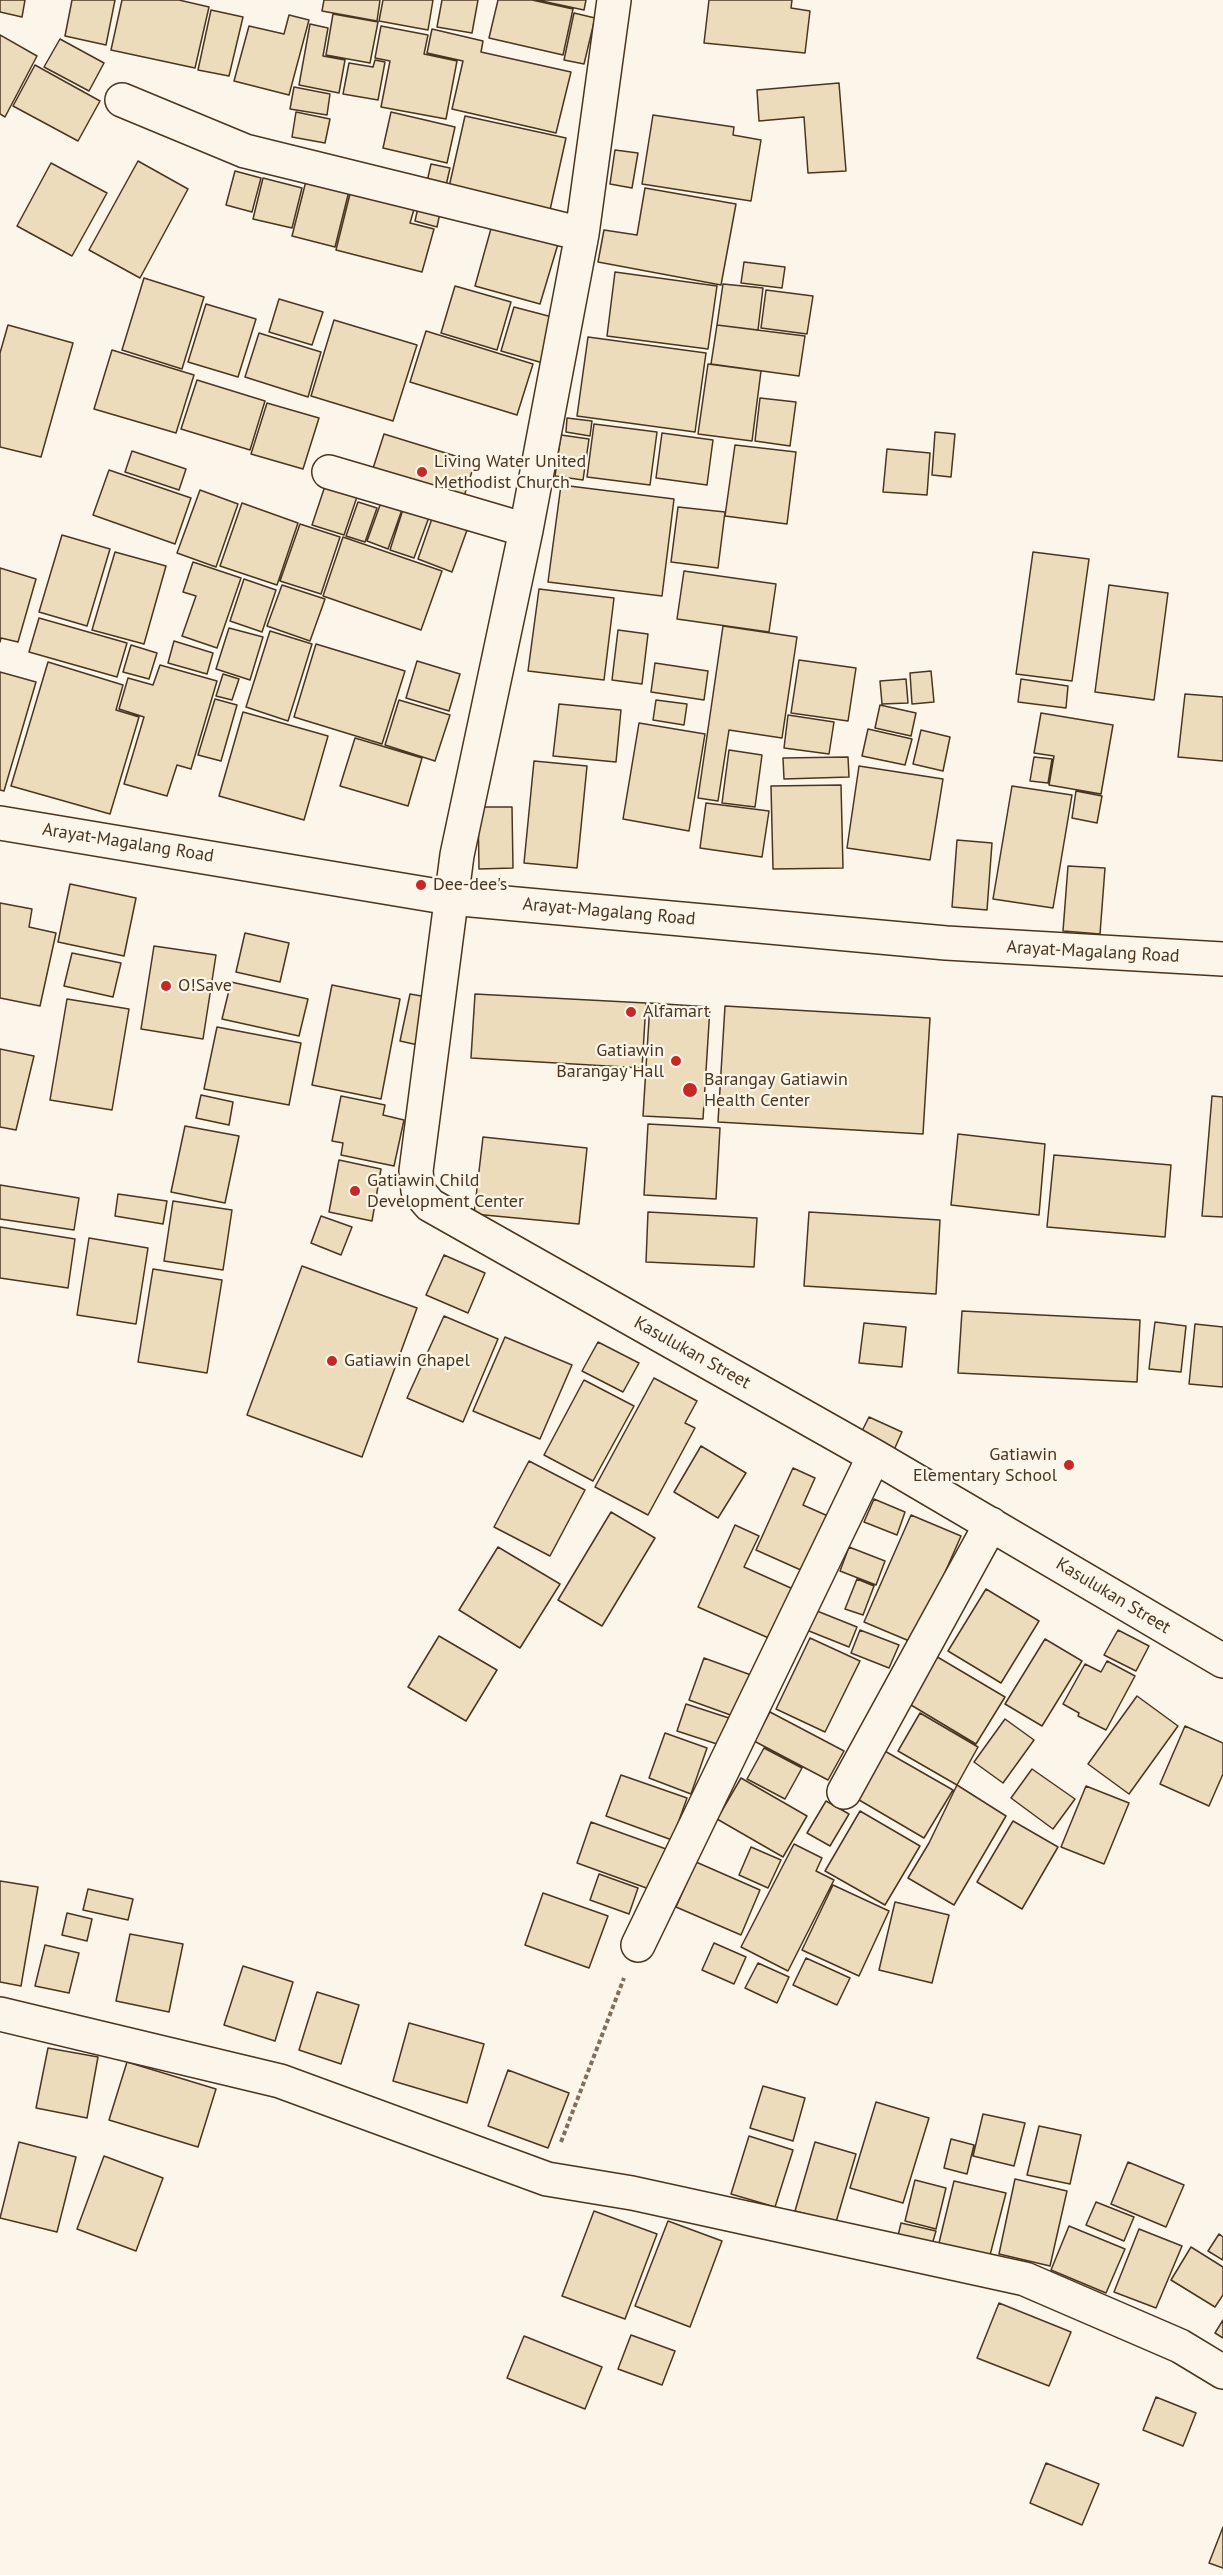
<!DOCTYPE html>
<style>
body{margin:0}
canvas{display:block;background:#fbf6e9}
</style>
<canvas width="1223" height="2575"></canvas>
<script>
const g = document.querySelector('canvas').getContext('2d');
g.lineJoin = 'round';
function fill(path, color) {
  g.fillStyle = color;
  g.fill(path, 'evenodd');
}
function stroke(path, color, width, dash) {
  g.strokeStyle = color;
  g.lineWidth = width;
  g.lineCap = dash ? 'butt' : 'round';
  g.setLineDash(dash || []);
  g.stroke(path);
}
function write(font, color, halo, rows, align = 'center') {
  g.font = font + ' "PT Sans",sans-serif';
  g.lineWidth = 4.5;
  g.setLineDash([]);
  g.textBaseline = 'middle';
  g.strokeStyle = halo;
  g.fillStyle = color;
  for (const [text, x, y, turn = 0] of rows) {
    g.save();
    g.translate(x, y);
    g.rotate((+turn || 0) * Math.PI / 180);
    g.textAlign = isNaN(turn) ? turn : align;
    if (halo) g.strokeText(text, 0, 0);
    g.fillText(text, 0, 0);
    g.restore();
  }
}
const building = new Path2D(`
 M0,0H25L22,17L0,12Z
 M72,0H115L106,45L65,36Z
 M122,0H179L209,7L195,68L111,50Z
 M324,0H380L377,21L322,11Z
 M383,0H433L428,30L379,21Z
 M442,0H478L472,33L437,27Z
 M498,0H532L573,9L563,55L489,38Z
 M537,0H586L584,10Z
 M709,0H792L791,8L810,11L805,53L704,43Z
 M211,10L243,17L229,76L198,70Z
 M574,13L595,18L584,64L564,60Z
 M333,14L378,22L370,63L326,55Z
 M289,15L309,20L289,95L234,81L249,26L284,34Z
 M310,24L328,28L323,56L345,60L339,93L299,85Z
 M381,26L428,35L424,54L457,61L446,119L381,107L390,61L375,58Z
 M432,29L483,41L481,52L571,72L556,133L452,109L463,61L427,53Z
 M0,35L37,56L5,117L0,114Z
 M60,39L104,63L89,91L44,67Z
 M375,60L385,62L378,100L343,94L349,63L373,67Z
 M35,65L100,101L78,141L13,106Z
 M839,83L846,171L808,173L804,117L759,121L757,90Z
 M294,87L330,94L327,115L290,109Z
 M296,112L330,119L325,143L292,137Z
 M391,112L455,127L447,163L383,148Z
 M653,115L734,127L733,135L761,140L751,201L642,184Z
 M465,116L566,138L548,219L447,196Z
 M615,150L638,153L632,188L610,184Z
 M138,161L188,189L140,278L89,250Z
 M51,163L107,193L72,256L17,226Z
 M431,164L450,168L445,190L426,186Z
 M235,171L261,178L252,212L226,205Z
 M263,178L302,188L292,228L253,219Z
 M306,181L349,191L335,247L292,236Z
 M645,188L736,204L721,285L598,262L604,230L637,235Z
 M351,190L415,206L410,223L434,229L422,272L336,250Z
 M419,203L441,208L437,227L415,221Z
 M492,225L558,244L540,304L475,286Z
 M744,262L785,267L782,288L741,283Z
 M615,272L717,286L708,349L607,336Z
 M144,278L204,297L182,369L122,350Z
 M723,284L763,288L758,330L717,325Z
 M455,286L511,302L497,350L441,333Z
 M766,290L813,296L807,334L761,328Z
 M279,299L323,312L312,345L269,332Z
 M206,304L256,319L238,377L188,362Z
 M514,307L556,318L543,363L501,351Z
 M334,320L417,345L393,421L311,396Z
 M8,325L73,343L41,457L0,447V353Z
 M717,325L805,336L799,376L711,364Z
 M426,331L533,364L517,415L410,382Z
 M259,333L321,352L308,397L245,377Z
 M588,337L706,353L695,432L577,416Z
 M112,350L194,375L176,433L94,409Z
 M708,364L761,371L752,441L698,434Z
 M197,380L265,401L250,450L181,429Z
 M760,398L796,402L790,446L755,441Z
 M267,403L319,418L303,469L251,454Z
 M567,418L592,421L590,436L566,432Z
 M594,424L657,432L650,485L587,477Z
 M935,432L955,434L951,477L932,475Z
 M662,433L713,440L707,485L656,478Z
 M384,434L475,462L460,509L369,481Z
 M561,435L589,439L583,480L555,476Z
 M735,445L796,452L787,524L725,516Z
 M887,449L930,453L927,495L883,492Z
 M132,451L186,469L179,490L125,472Z
 M109,470L191,498L175,544L93,515Z
 M328,477L360,488L344,535L312,525Z
 M561,485L674,499L662,596L548,582Z
 M200,490L238,504L216,567L177,553Z
 M383,497L404,504L388,549L367,541Z
 M406,500L432,509L414,558L390,550Z
 M358,502L377,508L365,542L346,536Z
 M242,503L298,523L277,585L220,566Z
 M436,507L471,519L452,572L418,559Z
 M678,507L725,512L718,568L671,562Z
 M300,524L340,537L321,594L280,581Z
 M62,535L110,549L87,626L39,612Z
 M343,537L442,571L421,630L323,596Z
 M115,552L166,566L144,644L92,630Z
 M1033,552L1089,559L1072,681L1016,674Z
 M193,562L241,578L217,648L182,636L196,596L183,592Z
 M0,568L36,579L18,642L1,638L0,642Z
 M684,571L776,584L769,632L677,619Z
 M244,579L276,590L262,632L230,621Z
 M282,585L325,599L310,641L267,626Z
 M1109,585L1168,593L1154,700L1095,692Z
 M539,589L614,598L604,680L528,671Z
 M39,618L127,643L117,677L29,652Z
 M723,626L797,637L782,738L729,730L718,801L698,798Z
 M229,628L263,637L250,680L216,669Z
 M618,630L648,634L642,684L612,680Z
 M270,631L312,644L288,721L246,707Z
 M174,641L213,653L207,674L168,663Z
 M316,644L405,671L382,744L294,717Z
 M131,645L157,653L149,679L123,672Z
 M799,660L856,668L848,721L791,713Z
 M417,661L460,674L449,711L406,698Z
 M48,662L123,685L116,710L139,717L110,814L11,786Z
 M655,663L708,671L704,700L651,692Z
 M160,665L217,681L191,769L177,765L167,796L124,784L144,717L119,709L128,678L153,685Z
 M931,671L934,702L912,704L910,673Z
 M0,672L36,682L4,791L0,790Z
 M223,674L239,679L232,700L216,696Z
 M906,679L908,703L882,704L880,681Z
 M1021,679L1068,686L1066,708L1018,702Z
 M1185,694L1223,697V761L1178,757Z
 M215,699L237,705L221,761L198,755Z
 M399,700L450,715L435,761L385,745Z
 M656,700L687,704L684,725L653,720Z
 M559,704L621,710L616,762L553,756Z
 M880,705L916,713L911,736L875,728Z
 M243,712L328,736L304,820L219,796Z
 M1041,713L1113,725L1101,794L1049,785L1054,756L1034,753Z
 M788,715L834,722L829,754L784,748Z
 M639,723L705,734L689,831L623,819Z
 M868,729L912,739L905,765L862,756Z
 M921,730L950,737L943,771L913,764Z
 M355,738L422,758L408,806L340,786Z
 M729,750L762,755L755,807L722,803Z
 M848,757L849,777L784,779L783,758Z
 M1034,757L1052,759L1048,783L1030,781Z
 M534,761L587,766L577,868L524,863Z
 M859,766L943,779L930,860L847,848Z
 M841,785L843,868L773,869L771,786Z
 M1012,786L1072,795L1053,908L993,899Z
 M1076,791L1102,796L1097,823L1072,818Z
 M706,803L769,811L762,857L700,848Z
 M478,807H512L513,868L479,869Z
 M957,840L992,843L987,910L952,907Z
 M1068,866L1105,868L1100,934L1063,931Z
 M70,884L136,898L124,956L58,942Z
 M0,903L32,909L29,927L56,933L40,1006L0,998Z
 M245,933L289,943L280,982L236,972Z
 M154,946L216,955L203,1039L141,1029Z
 M72,953L121,963L113,997L64,986Z
 M231,982L308,999L299,1036L222,1019Z
 M332,985L400,999L381,1099L312,1085Z
 M410,994L427,997L418,1045L400,1041Z
 M475,994L646,1003L642,1068L471,1058Z
 M67,999L129,1009L112,1110L50,1100Z
 M650,1003L710,1007L703,1119L643,1116Z
 M725,1006L930,1018L923,1134L718,1122Z
 M217,1027L301,1043L289,1105L204,1089Z
 M0,1049L34,1056L16,1130L0,1127Z
 M201,1095L233,1102L229,1125L196,1118Z
 M341,1096L385,1105L383,1115L404,1120L394,1166L341,1155L343,1143L332,1141Z
 M1212,1096L1223,1097V1217L1202,1216Z
 M648,1124L720,1128L716,1199L644,1195Z
 M185,1126L239,1136L225,1203L171,1192Z
 M958,1134L1045,1144L1039,1215L951,1205Z
 M483,1137L587,1148L579,1224L474,1214Z
 M1054,1155L1171,1165L1165,1237L1047,1227Z
 M339,1160L381,1169L372,1221L329,1212Z
 M0,1185L79,1198L74,1230L0,1219Z
 M118,1194L167,1201L163,1224L115,1216Z
 M173,1201L232,1210L223,1270L164,1261Z
 M648,1212L757,1218L754,1267L646,1262Z
 M809,1212L940,1220L936,1294L804,1286Z
 M321,1216L352,1227L341,1255L311,1243Z
 M0,1227L75,1239L68,1288L0,1278Z
 M89,1238L148,1248L136,1324L77,1315Z
 M444,1255L485,1273L468,1313L426,1295Z
 M302,1266L417,1308L362,1457L247,1415Z
 M153,1269L222,1280L207,1373L138,1362Z
 M962,1311L1140,1320L1137,1382L958,1373Z
 M444,1316L498,1339L463,1422L407,1398Z
 M1155,1322L1186,1326L1181,1372L1149,1369Z
 M864,1323L906,1327L902,1367L859,1363Z
 M1195,1324L1223,1327V1387L1189,1384Z
 M505,1337L572,1365L540,1439L473,1411Z
 M598,1342L639,1363L623,1392L582,1371Z
 M654,1378L697,1401L685,1423L695,1428L648,1515L595,1487Z
 M584,1380L634,1406L593,1481L544,1455Z
 M869,1417L902,1432L894,1450L860,1435Z
 M701,1446L746,1473L718,1518L674,1492Z
 M529,1461L585,1490L550,1556L494,1527Z
 M793,1468L815,1478L803,1505L837,1520L812,1575L756,1550Z
 M874,1499L905,1512L897,1535L864,1522Z
 M611,1512L655,1538L602,1626L558,1600Z
 M911,1515L961,1536L914,1643L864,1622Z
 M735,1525L759,1536L744,1567L802,1593L780,1643L698,1607Z
 M498,1547L560,1584L520,1648L459,1610Z
 M849,1547L885,1561L876,1585L840,1571Z
 M857,1579L874,1586L863,1615L845,1609Z
 M986,1589L1039,1621L1001,1683L948,1651Z
 M812,1609L857,1627L849,1647L804,1629Z
 M860,1630L899,1645L889,1668L851,1653Z
 M1118,1630L1149,1646L1136,1671L1104,1655Z
 M439,1636L497,1670L466,1721L408,1687Z
 M810,1638L860,1661L825,1732L776,1709Z
 M1045,1639L1082,1661L1042,1726L1005,1704Z
 M929,1652L1005,1697L976,1744L901,1699Z
 M704,1658L751,1675L736,1717L689,1700Z
 M1107,1661L1135,1676L1106,1730L1078,1716L1079,1713L1063,1704L1085,1664L1101,1672Z
 M1137,1696L1178,1726L1129,1794L1088,1764Z
 M686,1704L732,1719L723,1746L677,1731Z
 M770,1712L844,1751L828,1780L754,1741Z
 M920,1713L978,1747L957,1785L898,1751Z
 M1005,1719L1034,1740L1003,1783L974,1762Z
 M1185,1726L1223,1743V1774L1209,1806L1160,1784Z
 M665,1733L707,1748L691,1794L649,1778Z
 M764,1748L802,1768L785,1799L747,1779Z
 M883,1750L953,1790L924,1838L854,1797Z
 M1032,1769L1075,1799L1053,1829L1011,1798Z
 M621,1775L687,1798L672,1840L606,1816Z
 M741,1778L807,1816L783,1857L717,1819Z
 M957,1785L1006,1816L954,1905L908,1878L929,1843Z
 M1086,1786L1129,1803L1104,1864L1061,1847Z
 M826,1801L849,1814L830,1846L807,1833Z
 M860,1811L920,1846L885,1905L825,1871Z
 M1013,1821L1058,1847L1022,1909L977,1882Z
 M591,1822L666,1849L652,1890L577,1863Z
 M794,1844L822,1858L816,1871L834,1880L788,1971L741,1947Z
 M751,1847L781,1860L768,1888L739,1875Z
 M696,1862L760,1890L741,1935L676,1907Z
 M599,1874L638,1888L629,1914L590,1900Z
 M0,1881L38,1887L21,1986L0,1982Z
 M833,1885L889,1911L859,1976L802,1950Z
 M88,1889L133,1899L128,1920L83,1910Z
 M543,1893L608,1916L589,1968L525,1945Z
 M895,1902L949,1915L932,1983L879,1970Z
 M67,1913L92,1919L87,1941L62,1935Z
 M130,1934L183,1944L169,2012L116,2001Z
 M714,1943L746,1957L734,1984L702,1970Z
 M45,1945L79,1953L69,1993L35,1986Z
 M806,1958L850,1978L837,2005L793,1985Z
 M758,1963L789,1977L777,2003L745,1988Z
 M243,1966L293,1982L275,2041L224,2025Z
 M317,1992L359,2005L341,2064L299,2050Z
 M409,2023L484,2044L467,2103L393,2081Z
 M48,2048L98,2057L87,2118L36,2108Z
 M127,2062L216,2089L198,2147L109,2120Z
 M508,2070L569,2093L548,2148L488,2126Z
 M763,2086L805,2098L793,2141L750,2128Z
 M876,2102L929,2118L903,2203L850,2188Z
 M983,2114L1025,2123L1014,2166L973,2156Z
 M1039,2126L1081,2135L1070,2184L1027,2175Z
 M749,2136L793,2150L775,2207L731,2194Z
 M951,2139L974,2145L967,2174L944,2168Z
 M19,2142L76,2157L57,2232L0,2218Z
 M815,2142L856,2154L836,2222L795,2211Z
 M104,2156L163,2178L136,2251L77,2229Z
 M1128,2162L1184,2185L1166,2227L1111,2204Z
 M1015,2179L1067,2191L1050,2266L999,2254Z
 M915,2180L946,2188L936,2229L905,2221Z
 M954,2181L1006,2193L989,2259L938,2247Z
 M1096,2202L1134,2217L1124,2241L1086,2225Z
 M594,2211L657,2234L625,2319L562,2296Z
 M668,2221L722,2241L690,2327L635,2306Z
 M901,2223L936,2231L931,2248L897,2240Z
 M1069,2226L1125,2249L1106,2293L1051,2270Z
 M1139,2229L1182,2246L1156,2308L1114,2292Z
 M1219,2234L1223,2237V2260L1208,2251Z
 M1191,2247L1223,2267V2295L1215,2307L1171,2280Z
 M999,2303L1071,2332L1049,2386L977,2358Z
 M1223,2320V2338L1215,2333Z
 M631,2335L675,2351L662,2385L618,2369Z
 M524,2336L602,2367L585,2409L507,2378Z
 M1156,2397L1196,2413L1183,2446L1143,2430Z
 M1046,2463L1099,2484L1082,2525L1030,2503Z
 M1223,2527V2568L1209,2563Z`);
fill(building, '#ecdcbc');
stroke(building, '#4a3520', 1.5);
const minor = new Path2D(`
 M614,0L582,234L526,530L457,855L416,1171L418,1191L430,1205L874,1456L1223,1661
 M122,100L245,151L582,234
 M329,472L526,530
 M844,1792L991,1524
 M638,1945L874,1456
 M0,2014L280,2081L547,2179L632,2193L1025,2279L1180,2346L1223,2372`);
const major = new Path2D(`
 M0,823L450,898L946,943L1223,959`);
stroke(minor, '#4a3520', 36);
stroke(major, '#4a3520', 36);
stroke(new Path2D(`
 M561,2142L624,1978`), '#7f6f5c', 4, [4.5, 3]);
stroke(minor, '#fbf6e9', 33);
stroke(major, '#fbf6e9', 33);
for (const [x, y, r, color] of [
 [422,472,6,"#c62828"],
 [421,885,6,"#c62828"],
 [166,986,6,"#c62828"],
 [631,1012,6,"#c62828"],
 [676,1061,6,"#c62828"],
 [690,1090,8,"#c62828"],
 [355,1191,6,"#c62828"],
 [332,1361,6,"#c62828"],
 [1069,1465,6,"#c62828"]
]) {
  const dot = new Path2D();
  dot.arc(x, y, r, 0, 2 * Math.PI);
  g.fillStyle = color;
  g.fill(dot);
  stroke(dot, '#fbf6e9', 2);
}
write('18px', '#4a3520', '#fbf6e9', [
 ["Living Water United",434,462],
 ["Methodist Church",434,483],
 ["Dee-dee's",433,885],
 ["O!Save",178,986],
 ["Alfamart",643,1012],
 ["Gatiawin",664,1051,"right"],
 ["Barangay Hall",664,1072,"right"],
 ["Barangay Gatiawin",704,1080],
 ["Health Center",704,1101],
 ["Gatiawin Child",367,1181],
 ["Development Center",367,1202],
 ["Gatiawin Chapel",344,1361],
 ["Gatiawin",1057,1455,"right"],
 ["Elementary School",1057,1476,"right"]
], 'left');
write('18px', '#4a3520', '#fbf6e9', [
 ["Arayat-Magalang Road",128,843,9],
 ["Arayat-Magalang Road",609,912,5],
 ["Arayat-Magalang Road",1093,952,3],
 ["Kasulukan Street",692,1353,29],
 ["Kasulukan Street",1113,1596,31]
]);
</script>
